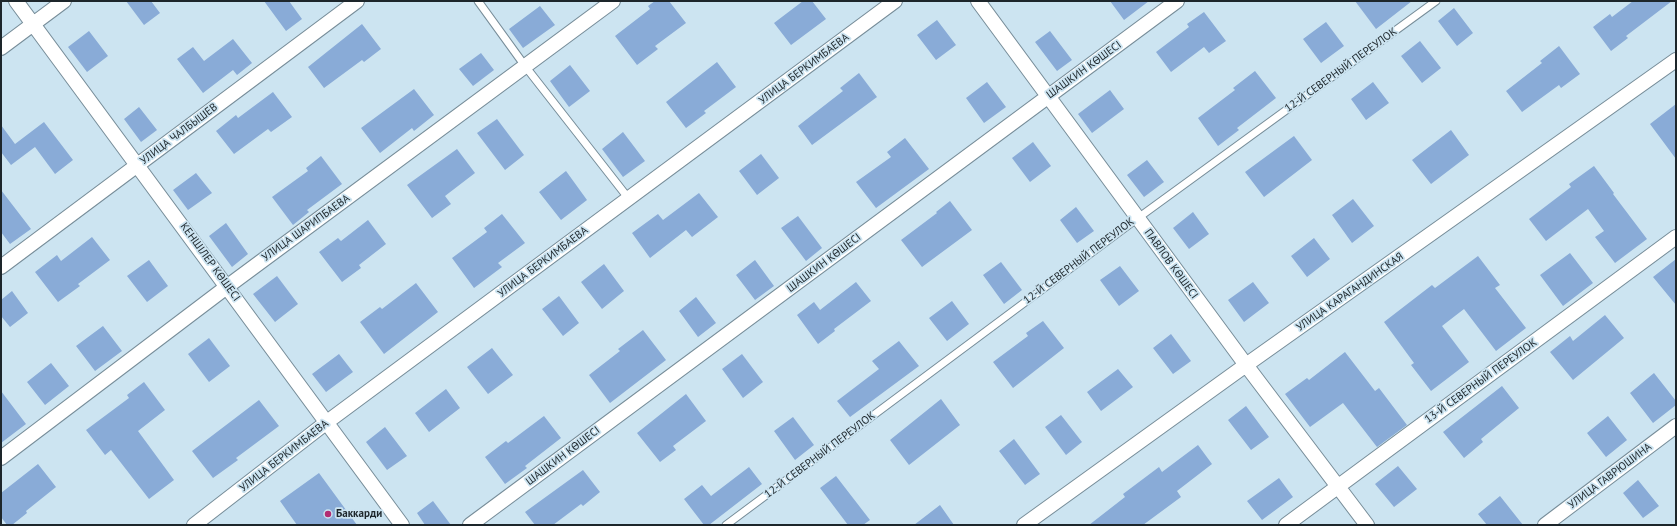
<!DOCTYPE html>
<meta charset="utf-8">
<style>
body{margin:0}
#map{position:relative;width:1677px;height:526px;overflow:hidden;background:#cce4f1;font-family:"PT Sans",sans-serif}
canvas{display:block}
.frame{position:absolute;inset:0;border:2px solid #1d262b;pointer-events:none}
</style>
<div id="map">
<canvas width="1677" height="526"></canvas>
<div class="frame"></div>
</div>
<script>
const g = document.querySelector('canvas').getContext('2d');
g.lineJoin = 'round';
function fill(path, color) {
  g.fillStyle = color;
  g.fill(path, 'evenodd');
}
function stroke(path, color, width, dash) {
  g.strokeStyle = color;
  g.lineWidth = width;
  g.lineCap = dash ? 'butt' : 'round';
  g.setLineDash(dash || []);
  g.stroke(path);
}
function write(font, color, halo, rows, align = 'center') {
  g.font = font + ' "PT Sans",sans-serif';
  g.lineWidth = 3.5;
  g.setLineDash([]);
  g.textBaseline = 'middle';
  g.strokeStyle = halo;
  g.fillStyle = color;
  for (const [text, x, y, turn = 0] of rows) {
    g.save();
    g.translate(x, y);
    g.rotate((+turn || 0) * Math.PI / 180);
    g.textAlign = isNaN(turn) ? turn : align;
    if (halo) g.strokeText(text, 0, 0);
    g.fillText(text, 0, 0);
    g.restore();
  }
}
fill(new Path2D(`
 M126,1H151L160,13L144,25Z
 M264,1H289L302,19L286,31Z
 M655,1H669L686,23L655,46L658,49L637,65L615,36L650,9L648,6Z
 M803,1H812L826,19L791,45L774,23Z
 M1110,1H1149L1124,20Z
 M1355,1H1412L1376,29Z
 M1633,1H1672L1626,36L1628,38L1611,51L1593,27L1610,14L1612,17Z
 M540,6L555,25L523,48L509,29Z
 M1454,8L1473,33L1457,46L1438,21Z
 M1204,12L1226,41L1209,53L1204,47L1171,72L1156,52L1189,27L1187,24Z
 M937,20L956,45L936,60L917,35Z
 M1326,22L1344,46L1321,63L1303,39Z
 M362,24L381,49L364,62L362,60L324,88L308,67Z
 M89,31L108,56L87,72L68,47Z
 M1050,31L1072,60L1057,71L1035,42Z
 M233,39L252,63L237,75L233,70L203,93L177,59L193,47L204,61Z
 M1420,41L1441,68L1422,83L1401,56Z
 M1559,46L1580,74L1561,88L1559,85L1522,112L1506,91L1542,63L1540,61Z
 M481,53L494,70L473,86L459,69Z
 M717,62L736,87L704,111L706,113L686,128L666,102Z
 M570,65L590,91L569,107L550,81Z
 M1255,71L1276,98L1237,128L1239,130L1218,146L1198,118L1235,90L1233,88Z
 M859,73L877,97L812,145L798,126L843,91L840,88Z
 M987,82L1006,107L984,123L966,98Z
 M1373,82L1389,103L1366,120L1351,99Z
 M414,89L434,115L414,131L412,128L380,153L361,128Z
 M1110,90L1124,109L1092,133L1078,114Z
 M273,92L292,117L271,132L268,129L234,154L216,131L236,115L238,118Z
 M1676,104V159L1650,124Z
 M139,107L157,130L141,142L124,119Z
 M497,119L524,155L505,170L477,133Z
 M44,122L73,160L55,174L35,147L11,165L1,152V125L15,144Z
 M1451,130L1469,155L1431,184L1412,160Z
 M623,132L645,161L623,177L602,149Z
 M1294,136L1312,160L1264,197L1245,172Z
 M905,138L929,169L876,208L856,182L891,157L887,152Z
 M1033,142L1051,166L1030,182L1012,158Z
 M457,149L475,173L445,196L451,204L432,218L407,185Z
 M761,154L779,178L757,195L739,171Z
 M321,156L342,184L307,210L309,212L293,225L272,197L308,171L306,168Z
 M1147,160L1164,182L1144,197L1127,175Z
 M1594,166L1614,193L1613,194L1647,239L1615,263L1595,237L1604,231L1588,209L1546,241L1529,219L1571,187L1569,184Z
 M566,171L587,200L561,220L539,192Z
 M196,173L212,193L188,210L173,190Z
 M1,190L31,229L10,244L1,232Z
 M699,193L718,217L692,237L686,230L650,258L632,233L658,214L663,220Z
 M1353,199L1374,226L1352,243L1332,215Z
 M950,201L972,230L922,267L901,240L937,213L936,212Z
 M1076,207L1094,231L1077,243L1060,220Z
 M1193,212L1209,234L1189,249L1173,228Z
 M502,214L525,243L498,263L502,267L474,288L452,258L487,232L484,228Z
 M798,216L822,248L806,261L781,228Z
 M368,220L386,244L359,265L361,268L342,282L319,252L338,238L341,241Z
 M226,223L248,254L232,267L209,236Z
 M92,237L110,260L78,284L80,286L58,302L35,272L57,255L61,261Z
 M1314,238L1330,259L1307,277L1291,256Z
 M1570,253L1593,283L1563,306L1540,275Z
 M1478,256L1500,285L1495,288L1526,328L1496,351L1464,309L1442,326L1469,362L1431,391L1411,365L1414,363L1384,322L1432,285L1435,288Z
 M1676,259V305L1653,277Z
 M149,260L168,286L147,302L127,276Z
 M755,260L774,286L755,300L736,275Z
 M1001,262L1022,290L1004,304L983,275Z
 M604,264L624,291L602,309L581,282Z
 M1120,266L1139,291L1119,306L1100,280Z
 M277,276L298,304L275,322L253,294Z
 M856,282L871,301L834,329L835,331L818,344L797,315L814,302L820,310Z
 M1253,282L1269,303L1244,322L1228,300Z
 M416,283L438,312L384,354L360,322L380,307L382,309Z
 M12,291L28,313L10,327L1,316V300Z
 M559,296L579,323L563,336L542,309Z
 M696,297L716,323L698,337L679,311Z
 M952,301L969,324L947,341L929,318Z
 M1605,315L1624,338L1573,380L1550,352L1570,336L1573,341Z
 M1043,321L1064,348L1013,388L993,362L1028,336L1026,333Z
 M103,326L122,351L95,371L76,346Z
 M643,330L666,360L610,403L589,375L620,351L618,349Z
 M1171,334L1191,361L1173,374L1153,348Z
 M209,338L230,366L209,382L188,354Z
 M899,341L919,366L850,417L837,401L879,369L872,361Z
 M492,348L513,375L488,394L467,367Z
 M1345,352L1375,391L1379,388L1407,425L1377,447L1343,403L1310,427L1285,394L1307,378L1309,380Z
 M339,354L353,372L326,392L312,374Z
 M742,354L763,382L743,398L722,369Z
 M51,363L69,386L45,405L27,382Z
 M1118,369L1133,387L1101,411L1087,392Z
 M1654,373L1676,401V405L1653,423L1630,393Z
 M144,382L165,410L138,431L174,480L149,499L111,450L105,455L86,430L129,398L127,395Z
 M1502,386L1519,408L1481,439L1483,442L1464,458L1443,432Z
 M446,389L460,408L429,432L415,413Z
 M1,391L26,424L1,443Z
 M686,394L706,421L673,446L676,450L660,462L637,433Z
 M941,399L960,425L909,465L890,440Z
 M259,400L279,426L236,458L238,460L213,478L192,451Z
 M1246,406L1269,437L1251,450L1228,420Z
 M1061,415L1082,442L1066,455L1045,427Z
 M544,416L561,438L525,466L527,468L505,484L485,457L506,441L508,443Z
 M1608,416L1627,440L1606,457L1587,433Z
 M793,417L814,445L795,460L774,431Z
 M385,427L407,456L387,470L366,442Z
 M1014,439L1040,474L1025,485L999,451Z
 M1198,445L1212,464L1177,491L1181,497L1143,525H1089L1125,497L1123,494L1159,467L1162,472Z
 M38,464L56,487L26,511L27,513L12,525H7L1,517V493Z
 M1398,466L1417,489L1394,507L1375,484Z
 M749,467L762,484L709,525H704L684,499L702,485L711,496Z
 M583,470L600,492L583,506L581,504L553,525H535L525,512Z
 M319,473L357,525H297L280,501Z
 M836,476L870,520L863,525H848L820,488Z
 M1279,478L1293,497L1262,520L1247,501Z
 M1638,480L1659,506L1643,518L1623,493Z
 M1500,496L1523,525H1487L1478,514Z
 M433,501L451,525H425L417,513Z
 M940,505L954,525H914Z`), '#89abd7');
const service = new Path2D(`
 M478,1L525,66L629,199
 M726,525L1138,218L1436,1`);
const minor = new Path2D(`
 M16,1L402,525
 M978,1L1246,365L1367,525
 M1,48L64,1
 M1,267L357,1
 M1,458L228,286L613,1
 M194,525L327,422L895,1
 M470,525L1177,1
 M1024,525L1246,365L1676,60
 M1286,525L1676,237
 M1545,525L1676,426`);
stroke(service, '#778d99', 9);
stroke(minor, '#778d99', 16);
stroke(service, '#fff', 7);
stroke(minor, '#fff', 14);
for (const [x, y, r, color] of [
 [328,514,4,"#b22d73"]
]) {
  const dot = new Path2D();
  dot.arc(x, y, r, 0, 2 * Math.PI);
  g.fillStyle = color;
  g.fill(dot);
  stroke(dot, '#cce4f1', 1.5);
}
write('11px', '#1d262b', '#cce4f1', [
 ["УЛИЦА БЕРКИМБАЕВА",804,69,-37],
 ["ШАШКИН КӨШЕСІ",1084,70,-36],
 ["12-Й СЕВЕРНЫЙ ПЕРЕУЛОК",1341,70,-36],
 ["УЛИЦА ЧАЛБЫШЕВ",179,134,-37],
 ["УЛИЦА ШАРИПБАЕВА",306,228,-36],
 ["12-Й СЕВЕРНЫЙ ПЕРЕУЛОК",1079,261,-37],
 ["КЕНШІЛЕР КӨШЕСІ",210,262,54],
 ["УЛИЦА БЕРКИМБАЕВА",543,262,-37],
 ["ШАШКИН КӨШЕСІ",824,263,-37],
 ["ПАВЛОВ КӨШЕСІ",1171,264,54],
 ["УЛИЦА КАРАГАНДИНСКАЯ",1350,292,-35],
 ["13-Й СЕВЕРНЫЙ ПЕРЕУЛОК",1481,381,-36],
 ["12-Й СЕВЕРНЫЙ ПЕРЕУЛОК",820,455,-37],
 ["УЛИЦА БЕРКИМБАЕВА",284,456,-38],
 ["ШАШКИН КӨШЕСІ",563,456,-37],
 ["УЛИЦА ГАВРЮШИНА",1610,476,-37]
]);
write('bold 11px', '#1d262b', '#cce4f1', [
 ["Баккарди",336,514]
], 'left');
</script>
